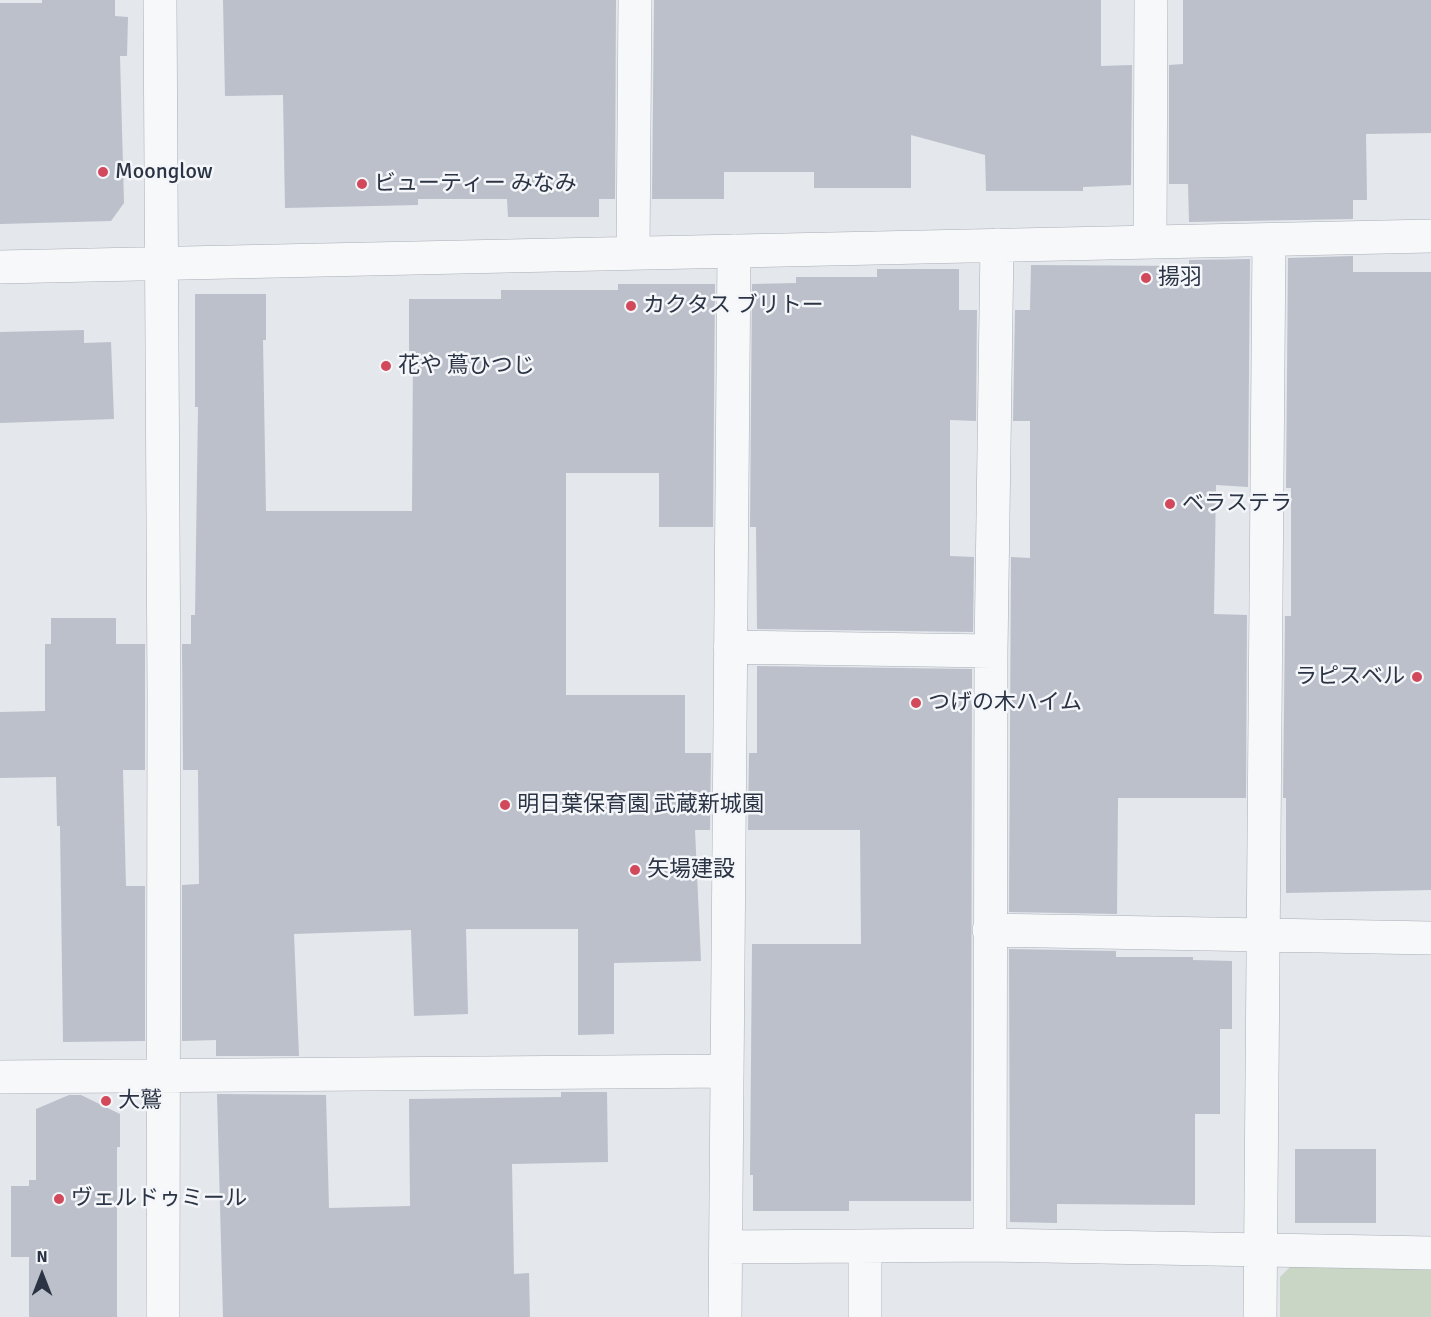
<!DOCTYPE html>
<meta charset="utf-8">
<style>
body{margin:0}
#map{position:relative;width:1431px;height:1317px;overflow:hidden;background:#e4e7ec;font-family:Signika,sans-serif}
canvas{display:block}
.north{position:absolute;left:12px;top:1245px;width:60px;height:60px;-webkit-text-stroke:4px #f4f6f9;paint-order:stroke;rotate:0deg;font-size:16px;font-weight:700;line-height:24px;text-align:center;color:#2b3445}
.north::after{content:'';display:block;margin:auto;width:21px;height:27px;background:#2b3445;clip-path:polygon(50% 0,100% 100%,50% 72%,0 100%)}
</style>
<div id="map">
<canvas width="1431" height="1317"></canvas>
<div class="north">N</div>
</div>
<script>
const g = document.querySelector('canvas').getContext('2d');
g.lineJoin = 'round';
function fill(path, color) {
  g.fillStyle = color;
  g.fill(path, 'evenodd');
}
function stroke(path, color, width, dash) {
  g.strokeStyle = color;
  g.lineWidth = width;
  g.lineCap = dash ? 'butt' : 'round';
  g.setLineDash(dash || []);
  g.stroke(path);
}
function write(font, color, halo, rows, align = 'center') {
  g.font = font + ' Signika,"Noto Sans JP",sans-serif';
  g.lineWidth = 5;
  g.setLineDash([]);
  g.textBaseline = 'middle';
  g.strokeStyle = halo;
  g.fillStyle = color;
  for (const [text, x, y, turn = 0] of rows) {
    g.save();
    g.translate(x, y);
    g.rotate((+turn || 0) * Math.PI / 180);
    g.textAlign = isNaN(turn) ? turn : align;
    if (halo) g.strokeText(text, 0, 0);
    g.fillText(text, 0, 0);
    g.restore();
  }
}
fill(new Path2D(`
 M1297,1260L1431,1264V1317H1280V1277Z`), '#c9d6c5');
fill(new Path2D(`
 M42,0H115V16L128,17L127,56H120L124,203L111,221L0,224V3H42Z
 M223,0H616L615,199H599V217H508L507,199H418V205L285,208L283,95L225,96Z
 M654,0H1101V66L1132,65L1131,185L1083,187V191H986L985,155L911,135V188H814V172H724V199H652Z
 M1183,0H1431V133L1366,134L1367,200H1353V219L1189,222L1188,184H1169V65L1183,64Z
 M1353,256V272H1431V890L1286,893V798H1283L1285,616H1291V488H1286L1288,258Z
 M1250,259L1248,487L1216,485L1214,614L1247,615L1246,798H1118L1117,914L1009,912L1011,557L1030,558V421H1013L1015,310H1030L1031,265L1189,266V260Z
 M877,269H959V310H977L976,421L950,420V556L974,557L973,632L757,629L756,527H750L752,284L796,283V277H877Z
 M618,284H715L713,527H659V473H566V695H685V753H711L710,830H695L701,961L614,963V1034L578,1035V929H466L468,1014L414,1016L411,930L294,934L299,1056H216V1040L182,1041V885L199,884L198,770H183L182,644H191V615H195L198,407H195V294H266V340H263L266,511H412L413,351H409V299H501V290H618Z
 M84,330V343L111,342L114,419L0,423V332Z
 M51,618H116V644H145V770H123L126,886H145V1041L63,1042L60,826H57L56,777L0,778V712L45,711V644H51Z
 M757,666L972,669L971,1201H849V1211H753V1175H750L752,944H861L860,830H748L749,753H757Z
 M1009,949L1116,951V957H1193V960L1232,961V1029H1220V1114H1195V1205L1057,1204V1223L1010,1222Z
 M561,1092H607L608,1162L512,1164L514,1274L529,1273L530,1317H223L217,1094L326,1095L329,1208L410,1206L409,1099L561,1097Z
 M69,1095H81L120,1114V1147H117V1317H29V1257H11V1186H29V1180H36V1109Z
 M1295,1149H1376V1223H1295Z`), '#bbc0ca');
const minor = new Path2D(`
 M160,0L164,693L163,1317
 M1150,242L1151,0
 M633,253L635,0
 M0,267L1431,236
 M730,647L991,651
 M989,930L1431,938
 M0,1077L727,1071
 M990,1245L991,651L997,245
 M726,1247L990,1245L1431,1253
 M725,1317L734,251
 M865,1317V1247
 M1260,1317L1269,240`);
stroke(minor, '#a9aeb7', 34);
stroke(minor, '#f7f8fa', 33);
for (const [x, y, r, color] of [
 [103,172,6,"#d1495b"],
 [362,184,6,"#d1495b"],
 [1146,278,6,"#d1495b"],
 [631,306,6,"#d1495b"],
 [386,366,6,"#d1495b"],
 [1170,504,6,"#d1495b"],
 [1417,677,6,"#d1495b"],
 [916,703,6,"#d1495b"],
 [505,805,6,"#d1495b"],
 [635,870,6,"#d1495b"],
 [106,1101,6,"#d1495b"],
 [59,1199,6,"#d1495b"]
]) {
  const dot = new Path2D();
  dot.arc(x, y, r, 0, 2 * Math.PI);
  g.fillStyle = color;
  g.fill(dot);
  stroke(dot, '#f4f6f9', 2);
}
write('22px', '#2b3445', '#f4f6f9', [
 ["Moonglow",115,172],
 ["ビューティー みなみ",374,184],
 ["揚羽",1158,278],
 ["カクタス ブリトー",643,306],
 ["花や 蔦ひつじ",398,366],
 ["ベラステラ",1182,504],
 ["ラピスベル",1405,677,"right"],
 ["つげの木ハイム",928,703],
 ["明日葉保育園 武蔵新城園",517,805],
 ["矢場建設",647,870],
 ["大鷲",118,1101],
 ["ヴェルドゥミール",71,1199]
], 'left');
</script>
